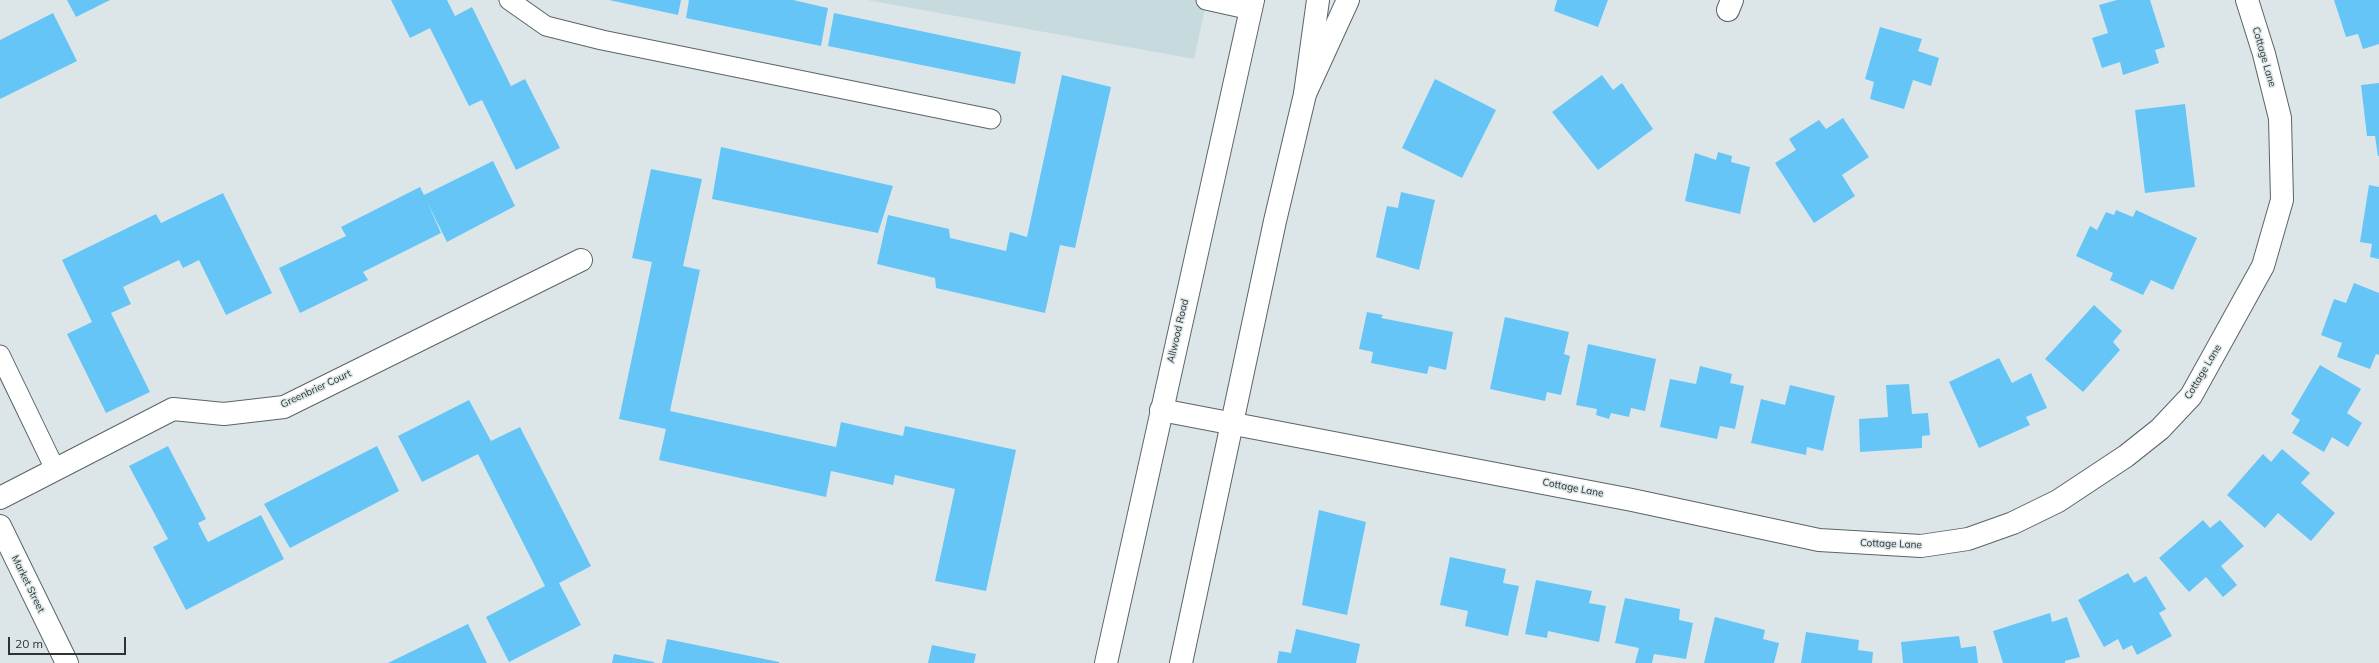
<!DOCTYPE html>
<style>
body{margin:0}
#map{position:relative;width:2379px;height:663px;overflow:hidden;background:#dce6e9;font-family:Mulish,sans-serif}
canvas{display:block}
.scale{position:absolute;left:8px;top:637px;width:118px;height:18px;box-sizing:border-box;border:2px solid #2f3233;border-top:0;padding-left:5px;font-size:12px;line-height:14px;white-space:nowrap;color:#2f3233;-webkit-text-stroke:3px #dce6e9;paint-order:stroke}
</style>
<div id="map">
<canvas width="2379" height="663"></canvas>
<div class="scale">20 m</div>
</div>
<script>
const g = document.querySelector('canvas').getContext('2d');
g.lineJoin = 'round';
function fill(path, color) {
  g.fillStyle = color;
  g.fill(path, 'evenodd');
}
function stroke(path, color, width, dash) {
  g.strokeStyle = color;
  g.lineWidth = width;
  g.lineCap = dash ? 'butt' : 'round';
  g.setLineDash(dash || []);
  g.stroke(path);
}
function write(font, color, halo, rows, align = 'center') {
  g.font = font + ' Mulish,sans-serif';
  g.lineWidth = 3;
  g.setLineDash([]);
  g.textBaseline = 'middle';
  g.strokeStyle = halo;
  g.fillStyle = color;
  for (const [text, x, y, turn = 0] of rows) {
    g.save();
    g.translate(x, y);
    g.rotate((+turn || 0) * Math.PI / 180);
    g.textAlign = isNaN(turn) ? turn : align;
    if (halo) g.strokeText(text, 0, 0);
    g.fillText(text, 0, 0);
    g.restore();
  }
}
fill(new Path2D(`
 M867,0H1207L1194,59Z`), '#c7dbde');
fill(new Path2D(`
 M67,0H110L76,17Z
 M391,0H447L455,16L472,7L511,86L525,79L560,148L516,170L482,100L469,106L430,28L410,38Z
 M609,0H681L678,15Z
 M689,0H793L828,8L821,46L686,18Z
 M1557,0H1608L1598,27L1554,11Z
 M2117,0H2150L2165,47L2155,50L2159,63L2123,75L2120,62L2102,68L2092,38L2108,33L2099,5Z
 M2334,0H2379V44L2363,49L2358,34L2346,37Z
 M53,13L77,61L0,99V40Z
 M834,13L1021,52L1015,84L828,46Z
 M1880,27L1922,39L1918,51L1939,58L1931,86L1913,80L1904,109L1870,99L1874,82L1865,79Z
 M1062,75L1111,87L1075,248L1060,245L1045,313L936,288L935,278L877,264L888,215L949,229L950,238L1006,251L1010,232L1027,237Z
 M1602,75L1613,90L1622,83L1653,129L1598,170L1552,112Z
 M1435,79L1496,110L1462,178L1402,148Z
 M2379,83V156H2378L2375,136H2367L2361,85Z
 M2185,104L2195,187L2145,193L2135,110Z
 M1843,118L1869,157L1842,175L1855,196L1814,223L1775,163L1796,150L1789,139L1819,120L1826,129Z
 M721,147L893,186L878,233L712,199Z
 M1718,152L1732,156L1731,162L1750,167L1740,214L1685,201L1695,153L1716,160Z
 M493,161L515,206L447,242L427,202L441,233L363,272L368,280L300,313L279,268L346,236L341,227L420,187L424,195Z
 M651,169L702,179L683,266L700,270L670,411L836,447L841,422L903,436L905,426L1016,450L986,591L935,581L955,489L895,475L893,485L831,471L826,497L659,460L666,429L619,419L652,262L632,258Z
 M2369,185L2379,187V259L2370,257L2372,244L2360,242Z
 M1401,192L1435,200L1419,270L1376,257L1387,206L1398,208Z
 M223,193L272,293L226,315L199,260L183,268L179,260L123,287L131,304L111,313L150,392L106,413L67,334L92,322L62,260L156,214L161,223Z
 M2116,210L2133,217L2136,210L2197,238L2173,290L2151,280L2143,295L2110,280L2113,273L2076,256L2090,226L2097,230L2106,212L2114,215Z
 M2354,283L2379,293V355L2376,354L2370,369L2337,357L2342,343L2321,335L2334,299L2346,303Z
 M2094,305L2122,331L2113,342L2120,350L2083,392L2045,359Z
 M1367,312L1383,315L1381,318L1453,332L1446,370L1429,366L1427,374L1371,363L1373,352L1359,349Z
 M1505,317L1569,332L1564,354L1570,356L1561,395L1547,392L1545,401L1490,389Z
 M1588,344L1656,359L1645,411L1631,408L1629,417L1611,413L1609,419L1596,415L1597,409L1576,405Z
 M1999,358L2012,383L2031,373L2047,408L2026,417L2030,425L1979,448L1949,382Z
 M2320,365L2361,389L2347,413L2362,423L2348,447L2332,437L2324,452L2292,433L2300,420L2291,414Z
 M1700,366L1732,374L1730,383L1744,386L1735,429L1720,426L1717,439L1660,427L1670,379L1696,384Z
 M1909,384L1912,414L1928,413L1930,435L1922,436V448L1860,452L1859,419L1888,417L1886,385Z
 M1790,385L1835,396L1823,451L1807,447L1806,455L1751,443L1761,399L1785,405Z
 M469,400L491,441L520,427L591,566L559,583L581,625L509,662L486,617L545,586L478,454L422,482L398,436Z
 M168,446L206,519L198,523L208,542L261,515L284,559L186,610L153,547L168,539L129,466Z
 M377,446L399,491L290,548L264,504Z
 M2282,449L2310,473L2301,483L2335,513L2311,541L2278,513L2265,528L2227,495L2263,454L2271,462Z
 M1319,510L1366,522L1347,615L1302,605Z
 M2203,520L2210,528L2220,520L2244,546L2221,566L2237,585L2223,597L2206,577L2189,592L2159,558Z
 M1450,557L1506,569L1503,583L1519,586L1508,636L1465,626L1468,611L1440,605Z
 M2128,573L2134,583L2146,576L2166,609L2159,613L2172,636L2137,655L2132,645L2123,650L2118,639L2104,647L2078,600Z
 M1536,580L1592,591L1589,603L1606,606L1599,642L1548,631L1547,638L1525,634Z
 M1625,598L1680,609L1679,620L1693,623L1686,659L1654,654L1652,663H1635L1639,648L1615,643Z
 M2050,613L2052,622L2067,617L2080,657L2065,661V663H2003L1993,631Z
 M1715,617L1765,630L1763,639L1779,643L1774,663H1704Z
 M468,624L487,663H388Z
 M1296,629L1360,644L1356,663H1277L1279,651L1291,653Z
 M1806,632L1859,640L1858,650L1873,652L1872,663H1801Z
 M1959,636L1961,648L1976,646L1978,663H1903L1901,642Z
 M667,639L779,662V663H662Z
 M932,645L976,654L974,663H928Z
 M614,654L654,662V663H612Z`), '#65c5f7');
const service = new Path2D(`
 M509,0L546,26L602,40L991,119
 M1206,0L1251,10
 M0,355L55,469`);
const minor = new Path2D(`
 M1728,10L1732,0
 M1161,410L1632,500L1819,540L1921,546L1968,539L2013,523L2058,501L2126,456L2160,429L2191,396L2263,266L2282,200L2280,118L2264,54L2247,0
 M0,498L173,409L224,414L284,407L581,260`);
const tertiary = new Path2D(`
 M0,526L67,663`);
const secondary = new Path2D(`
 M1106,663L1253,0
 M1181,663L1275,221L1305,94L1318,0`);
const primary = new Path2D(`
 M1305,94L1348,0`);
stroke(service, '#5b6466', 21);
stroke(minor, '#5b6466', 24);
stroke(tertiary, '#5b6466', 24);
stroke(secondary, '#5b6466', 24);
stroke(primary, '#5b6466', 24);
stroke(service, '#fff', 19);
stroke(minor, '#fff', 22);
stroke(tertiary, '#fff', 22);
stroke(secondary, '#fff', 22);
stroke(primary, '#fff', 22);
write('10px', '#2f3233', '#dce6e9', [
 ["Cottage Lane",2264,57,74],
 ["Allwood Road",1178,331,-77],
 ["Cottage Lane",2203,372,-59],
 ["Greenbrier Court",316,389,-25],
 ["Cottage Lane",1573,488,11],
 ["Cottage Lane",1891,544,2],
 ["Market Street",28,584,64]
]);
</script>
